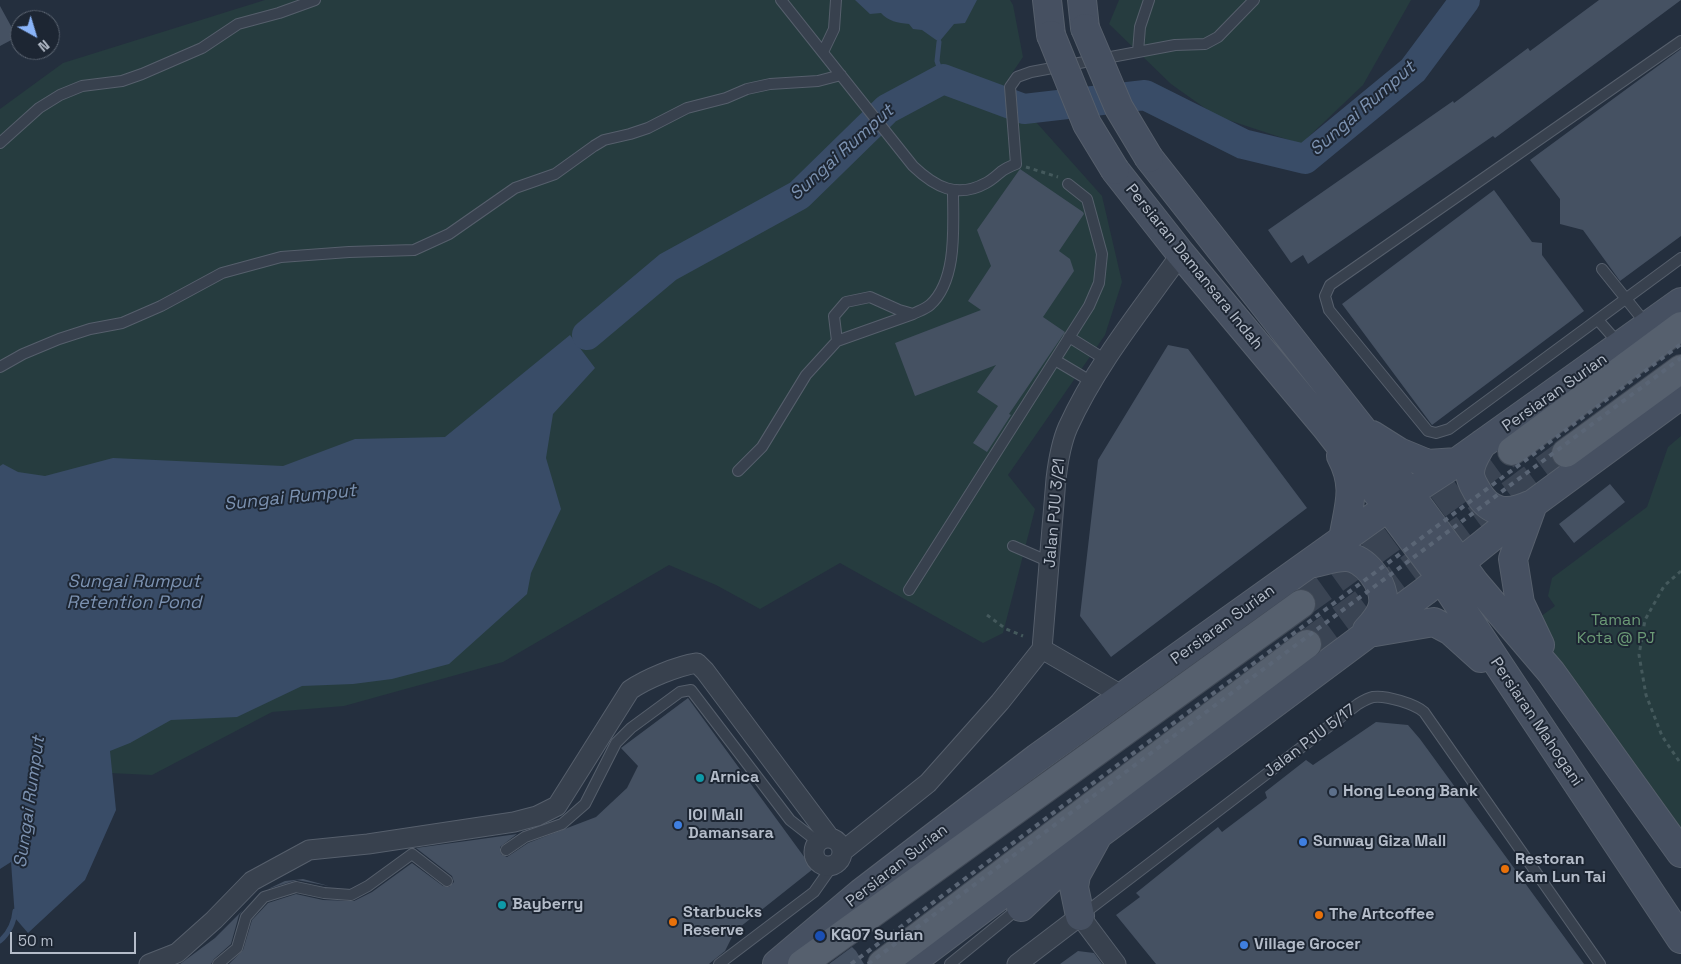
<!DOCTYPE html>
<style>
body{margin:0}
#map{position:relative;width:1681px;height:964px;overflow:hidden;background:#242f3e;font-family:"Space Grotesk",sans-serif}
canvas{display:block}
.north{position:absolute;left:10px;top:10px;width:50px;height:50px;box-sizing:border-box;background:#1d2633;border:1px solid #59626f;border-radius:50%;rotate:141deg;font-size:14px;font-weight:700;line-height:20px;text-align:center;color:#b4bcc9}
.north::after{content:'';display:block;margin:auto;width:18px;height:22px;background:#8ab4f8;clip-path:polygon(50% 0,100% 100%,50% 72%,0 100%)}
.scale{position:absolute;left:10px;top:932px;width:126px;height:22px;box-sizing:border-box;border:2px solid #b4bcc9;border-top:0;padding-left:6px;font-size:15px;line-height:18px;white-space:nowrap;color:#b4bcc9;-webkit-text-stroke:4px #1d2633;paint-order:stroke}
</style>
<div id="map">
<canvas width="1681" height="964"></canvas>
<div class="north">N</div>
<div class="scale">50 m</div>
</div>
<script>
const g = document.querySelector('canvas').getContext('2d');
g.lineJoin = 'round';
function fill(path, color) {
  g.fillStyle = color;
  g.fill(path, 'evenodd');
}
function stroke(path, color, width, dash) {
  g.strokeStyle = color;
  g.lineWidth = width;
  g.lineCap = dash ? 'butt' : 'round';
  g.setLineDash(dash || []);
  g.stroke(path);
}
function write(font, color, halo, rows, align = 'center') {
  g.font = font + ' "Space Grotesk",sans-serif';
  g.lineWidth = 4;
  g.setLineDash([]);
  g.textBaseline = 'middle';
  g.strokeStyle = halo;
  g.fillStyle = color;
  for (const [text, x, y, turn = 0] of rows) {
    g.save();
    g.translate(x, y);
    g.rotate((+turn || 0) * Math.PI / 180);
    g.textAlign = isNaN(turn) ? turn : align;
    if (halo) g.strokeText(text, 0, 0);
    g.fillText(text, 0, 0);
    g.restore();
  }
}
fill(new Path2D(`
 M265,0H1010L1013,5L1023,57L1000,91L1036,122L1102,196L1122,282L1105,335L1008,475L1035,509L1003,633L983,643L840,563L760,609L716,585L669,565L503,662L344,706L272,712L152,775L88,772L0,707V109L63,63Z
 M1119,0H1411L1363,85L1301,144L1216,116L1171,84L1109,24Z
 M1681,436V836L1560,667L1540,617L1555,606L1548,596L1552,578L1647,507L1668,447Z`), '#263c3f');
fill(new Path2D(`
 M855,0H977L965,23L954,24L939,42L922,30L913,29L909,24C898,23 888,21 881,13L870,14Z
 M570,335L595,368L553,414L546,458L561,509L531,573L527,594L449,664L392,679L353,684L302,686L237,717L171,720L130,743L110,751L116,810L85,880L28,933L15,918L11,862L0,869V466L3,464L18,472L45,476L113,458L283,466L355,439L445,437Z`), '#394c67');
stroke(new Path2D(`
 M939,42L937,61L943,79
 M0,941C9,933 14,923 15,911`), '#394c67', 5);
stroke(new Path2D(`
 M587,335L668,267L799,195L887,109L943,79L1024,109L1145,95L1243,144L1305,159L1413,70L1465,0`), '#394c67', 30);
fill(new Path2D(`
 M1599,0H1681L1495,138L1493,136L1308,264L1303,255L1291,263L1268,230L1453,101L1454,103L1528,48L1530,51Z
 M0,6L17,37L0,46Z
 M1681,49V236L1620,281L1583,230L1560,224V199L1530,160Z
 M1020,169L1083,212L1084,214L1059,251L1070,259L1074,271L1043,317L1065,332L1009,414L1011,415L987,452L973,443L998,406L977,392L996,365L915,396L895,343L981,310L968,301L991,266L977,230Z
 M1494,190L1532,242L1542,243V255L1584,311L1432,425L1342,304Z
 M1168,345L1188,349L1307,508L1111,657L1080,616L1098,460Z
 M1610,484L1625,502L1574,543L1559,524Z
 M688,698L813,869L735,931L725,951L709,964H229L243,950L252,920L268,903L296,894L323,900L354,901L372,892L412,863L443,886L449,887L454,882L452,876L416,848L517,834L500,847L501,854L507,857L528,843L596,817L627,788L638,766L621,748Z
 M1376,722L1408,725L1420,739L1584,964H1156L1116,915L1140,897L1136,893L1218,827L1222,832L1267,798L1265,792L1306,760L1313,765Z
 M303,879L329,886L297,880L268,889L285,881Z
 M243,910L239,915L231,944L214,959L211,964H180L215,938Z
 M852,947L856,951L864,964H829Z
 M1078,951L1094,953L1102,964H1060Z`), '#455162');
stroke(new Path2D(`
 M1301,604L1512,451
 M1307,644L1566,453`), '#3a4453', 28, [28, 14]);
const service = new Path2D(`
 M781,0L913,166C935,187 957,199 986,183C992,180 997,175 1002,171C1006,168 1011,166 1016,164L1010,87L1017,77L1031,72L1175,45L1205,44L1218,37L1254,0
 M1681,41L1330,285L1325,296L1329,310L1428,431L1436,433L1449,429L1681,258
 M823,52L834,29L836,0
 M1138,52L1140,27L1149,0
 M0,143L39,108L60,95L82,86L122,81L142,74L202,48L238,24L279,13L315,0
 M1602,269L1647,325
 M1598,320L1620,345
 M1069,337L1106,360
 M837,341L834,316L846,302L870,297L899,310L913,314C919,311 925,309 930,305C958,280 953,225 953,191
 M1055,360L1092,382
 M0,367L23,354L59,339L90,329L122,323L161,306L222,273L281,257L349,252L414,250L449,234L515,188L555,174L594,146L604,140L630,134L648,128L687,108L726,98L747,89L770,84L818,81L841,75
 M738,471L762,447L806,375L837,341L913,314
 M1013,546L1050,562
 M909,590L1089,306L1099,283L1102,254L1087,199L1068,184
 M506,850L525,837L562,824L585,804L616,743L631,728L680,692L691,690L790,820L818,842
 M1082,915L1358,704C1363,701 1368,698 1373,697C1386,695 1415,704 1424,712L1600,964
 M218,964L237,948L246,917L264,897L296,887L324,893L351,895L368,886L412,854L447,881
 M719,964L814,892L833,865
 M950,964L1020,907`);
const minor = new Path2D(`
 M1042,649L1123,696
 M814 852a14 14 0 1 1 28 0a14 14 0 1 1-28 0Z
 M843,851L928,783L1000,702L1042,649L1056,479C1058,462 1061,443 1068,427C1096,365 1141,310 1181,254
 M149,964L177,953L214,920L252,881L309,850L368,844L514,822L537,816L557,806L630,690C646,679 677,666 697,663L705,671L830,838
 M1017,964L1080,916L1116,964`);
const secondary = new Path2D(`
 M1047,0L1051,35
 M1082,0L1085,28
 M1149,158L1362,429L1475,583L1551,672L1681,853
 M1115,170L1181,254L1325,426L1388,507L1441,578L1681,939
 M1372,435L1399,452L1428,464L1457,462
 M1482,444C1477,453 1470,462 1470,473C1470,479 1474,486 1477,491C1490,514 1508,515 1530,505
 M1341,456C1358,488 1348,507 1343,540
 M1533,504L1513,559L1520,603L1540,645
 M1314,563C1324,561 1335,557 1345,557C1364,556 1386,585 1383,604C1382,613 1373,624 1367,630
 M1375,632L1434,622L1451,631L1481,658
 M1021,907L1059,871
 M1080,916L1074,887L1076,875L1098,835
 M777,964L861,893L1037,758L1388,507L1457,462L1681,302
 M909,964L1014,885L1099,834L1425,591L1534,503L1681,395`);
const primary = new Path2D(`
 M1512,451L1681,326
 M1566,453L1681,369
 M802,964L1301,604
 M882,964L1307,644`);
stroke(service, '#565f6c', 12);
stroke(minor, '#565f6c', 21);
stroke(secondary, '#565f6c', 30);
stroke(primary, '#414a57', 30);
stroke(new Path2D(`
 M1026,167L1058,177
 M1681,571L1664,586L1645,620L1639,655L1646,695L1662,736L1681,764
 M987,615L1006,629L1023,636`), '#44595c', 3, [4, 4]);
stroke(service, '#38414e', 10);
stroke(minor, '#38414e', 19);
stroke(secondary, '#465061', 28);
stroke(primary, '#56606e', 28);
stroke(new Path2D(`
 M851,964L1681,344
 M868,964L1681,358`), '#5a6575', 4, [5, 5]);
const secondaryBridge = new Path2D(`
 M1085,28L1119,108L1149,158
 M1051,35L1087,124L1115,170`);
stroke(secondaryBridge, '#565f6c', 30, []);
stroke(secondaryBridge, '#465061', 28);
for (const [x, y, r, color] of [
 [700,778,5,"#0f9aa8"],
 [1333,792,5,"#5c6f8a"],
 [678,825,5,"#3f7fe0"],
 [1303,842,5,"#3f7fe0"],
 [1505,869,5,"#e8710a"],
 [502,905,5,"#0f9aa8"],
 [1319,915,5,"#e8710a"],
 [673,922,5,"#e8710a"],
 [820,936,6,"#1a4fb4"],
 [1244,945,5,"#3f7fe0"]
]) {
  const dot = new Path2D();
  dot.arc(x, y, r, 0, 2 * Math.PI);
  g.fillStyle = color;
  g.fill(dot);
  stroke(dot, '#1d2633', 2);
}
write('16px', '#b4bcc9', '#1d2633', [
 ["Persiaran Damansara Indah",1194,267,51],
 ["Persiaran Surian",1555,393,-35],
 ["Jalan PJU 3/21",1055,513,-85],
 ["Persiaran Surian",1223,625,-36],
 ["Persiaran Mahogani",1536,722,56],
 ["Jalan PJU 5/17",1310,741,-37],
 ["Persiaran Surian",897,866,-38]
]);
write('16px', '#6b9a76', '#1d2633', [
 ["Taman",1616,621],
 ["Kota @ PJ",1616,639]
]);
write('bold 16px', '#b4bcc9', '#1d2633', [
 ["Arnica",710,778],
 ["Hong Leong Bank",1343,792],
 ["IOI Mall",688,816],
 ["Damansara",688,834],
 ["Sunway Giza Mall",1313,842],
 ["Restoran",1515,860],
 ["Kam Lun Tai",1515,878],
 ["Bayberry",512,905],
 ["Starbucks",683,913],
 ["Reserve",683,931],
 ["The Artcoffee",1329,915],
 ["KG07 Surian",831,936],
 ["Village Grocer",1254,945]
], 'left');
write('italic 18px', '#7c92b1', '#1d2633', [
 ["Sungai Rumput",1363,109,-41],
 ["Sungai Rumput",842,153,-42],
 ["Sungai Rumput",290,498,-6],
 ["Sungai Rumput",134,582],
 ["Retention Pond",134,603],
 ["Sungai Rumput",30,802,-82]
]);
</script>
